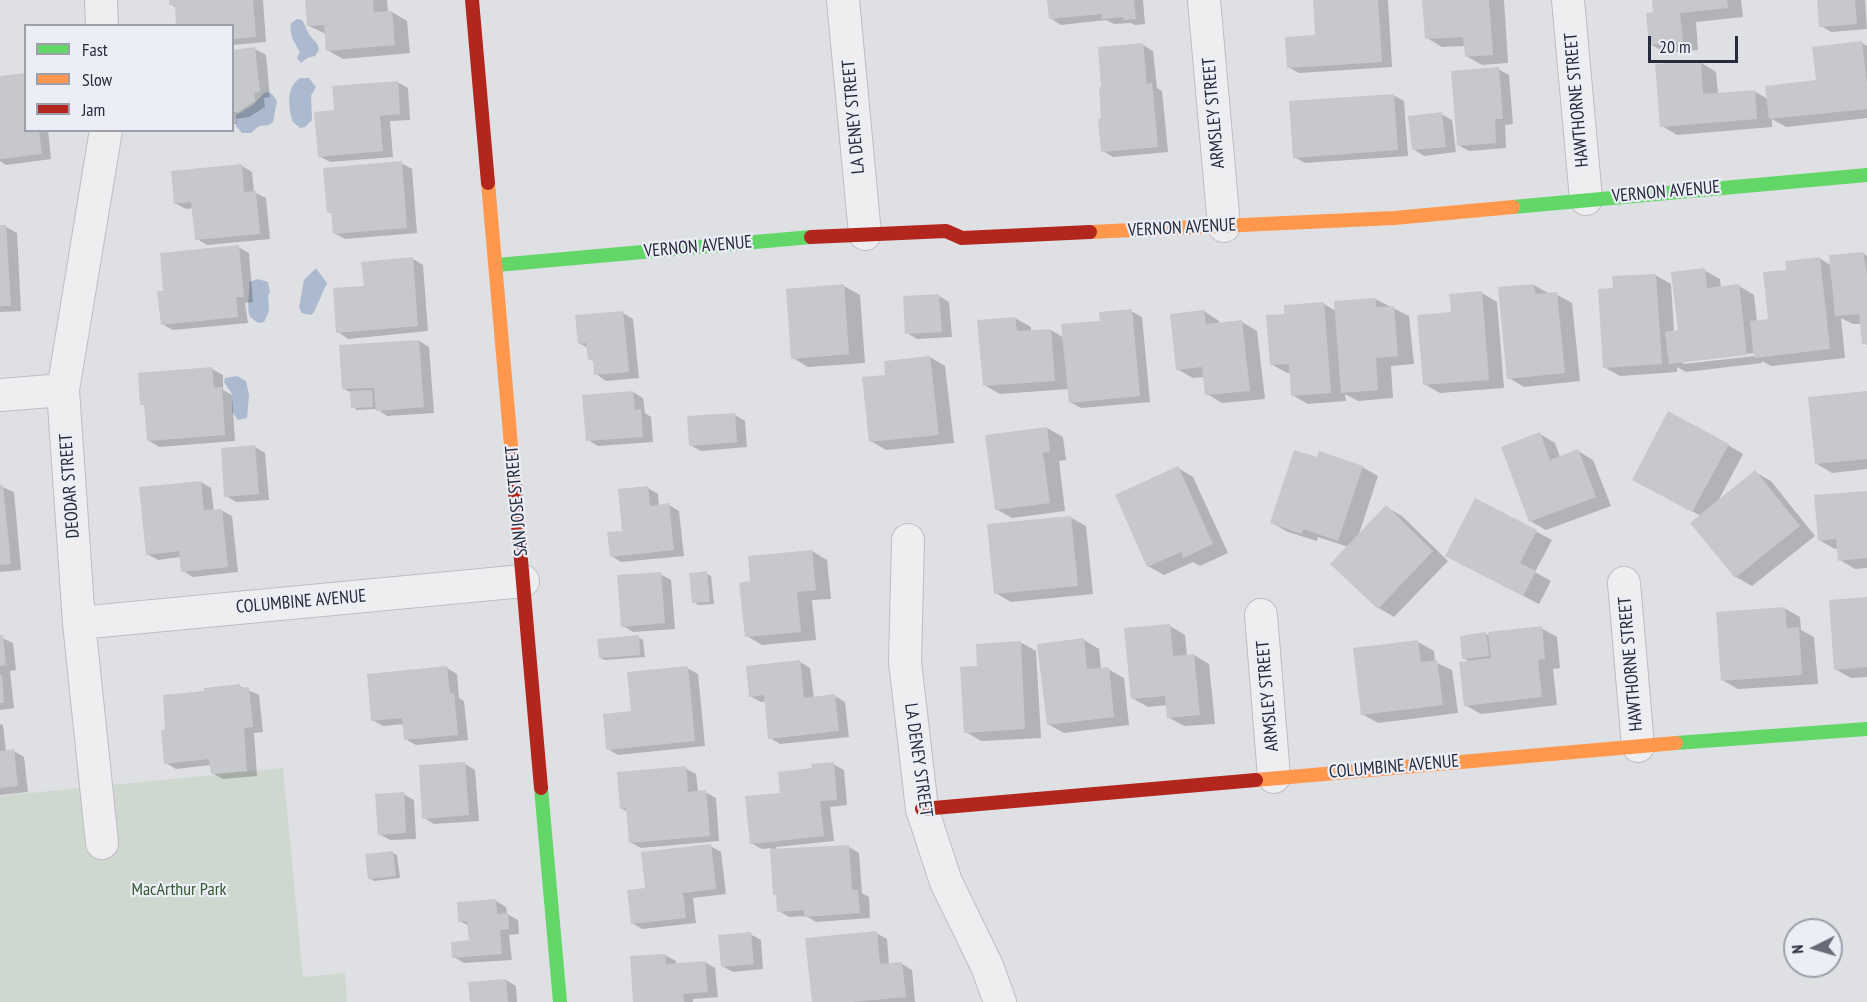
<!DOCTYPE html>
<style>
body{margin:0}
#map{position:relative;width:1867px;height:1002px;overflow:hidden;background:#dfe0e4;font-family:"PT Sans Narrow",sans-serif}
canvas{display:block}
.legend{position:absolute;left:24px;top:24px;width:210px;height:108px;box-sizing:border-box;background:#eceef5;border:2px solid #9da0ab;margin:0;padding:8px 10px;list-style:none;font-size:18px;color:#262c3d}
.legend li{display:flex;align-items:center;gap:12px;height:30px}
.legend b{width:30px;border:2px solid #9da0ab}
.north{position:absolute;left:1783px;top:918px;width:60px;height:60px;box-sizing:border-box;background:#eceef5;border:2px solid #9da0ab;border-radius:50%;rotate:265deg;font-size:16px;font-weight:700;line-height:24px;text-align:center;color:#262c3d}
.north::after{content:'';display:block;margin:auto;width:21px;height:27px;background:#676b77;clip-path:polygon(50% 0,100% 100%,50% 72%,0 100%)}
.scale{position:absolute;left:1648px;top:36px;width:90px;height:27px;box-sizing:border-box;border:3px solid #262c3d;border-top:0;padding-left:8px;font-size:18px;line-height:21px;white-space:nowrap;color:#262c3d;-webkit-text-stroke:4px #eceef5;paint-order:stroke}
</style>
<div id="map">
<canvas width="1867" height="1002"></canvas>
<ul class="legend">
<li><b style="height:8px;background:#63d668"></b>Fast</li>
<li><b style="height:8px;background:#ff974d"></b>Slow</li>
<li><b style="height:8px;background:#b3261e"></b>Jam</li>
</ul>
<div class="north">N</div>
<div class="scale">20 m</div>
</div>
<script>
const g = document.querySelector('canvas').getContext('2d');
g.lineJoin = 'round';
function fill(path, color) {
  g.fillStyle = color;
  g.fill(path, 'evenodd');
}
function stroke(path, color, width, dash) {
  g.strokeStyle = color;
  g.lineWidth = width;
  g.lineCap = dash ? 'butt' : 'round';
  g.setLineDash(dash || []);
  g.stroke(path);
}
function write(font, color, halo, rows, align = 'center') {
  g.font = font + ' "PT Sans Narrow",sans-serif';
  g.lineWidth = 4.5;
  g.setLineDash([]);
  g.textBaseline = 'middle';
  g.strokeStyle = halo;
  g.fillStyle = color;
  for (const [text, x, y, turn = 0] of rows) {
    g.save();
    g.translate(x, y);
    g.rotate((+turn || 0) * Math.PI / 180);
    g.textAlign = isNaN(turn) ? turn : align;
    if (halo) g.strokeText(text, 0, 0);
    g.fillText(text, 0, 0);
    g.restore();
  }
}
fill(new Path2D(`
 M283,768L303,977L345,973L347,1002H0V796Z`), '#ced8cf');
fill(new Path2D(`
 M297,19L302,20C305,25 306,29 309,34C312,40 318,41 319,50L315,56L307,58L301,63L297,58L300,52C294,42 289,35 291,23Z
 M300,78H309L316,87L311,96L312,120L305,127L300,128L293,122C288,108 286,87 300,78Z
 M267,92L272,94L277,101L273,122L269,125L259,126L251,133H242L236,126V115L253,105L264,93Z
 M316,268L327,283L314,312L311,315L302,313L299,308L304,280Z
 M258,279L268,282L270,293L268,294L269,311L264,322L258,323L250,317C246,307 250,294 249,282Z
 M237,376L246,381L249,395L247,418L238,420L232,412V394L224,382L225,378Z`), '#acbad0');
fill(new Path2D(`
 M170,0H263L266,42L232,45V26L176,8L171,4Z
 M307,0H387L388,12H392L407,21L410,53L343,59L327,50L326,34L309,26Z
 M1048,0H1143L1145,24L1135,25L1131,23L1114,24L1106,20L1061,25L1050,18Z
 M1315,0H1388L1392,67L1299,73L1288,67L1317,37Z
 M1424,0H1504L1508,63L1482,65L1466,56L1465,46L1442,47L1427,38Z
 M1653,0H1741L1743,17L1696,22L1698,50L1666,53L1650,44L1655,14Z
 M1819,0H1865L1867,29L1831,32L1821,26Z
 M1862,43L1867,46V118L1786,127L1772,119V127L1677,135L1662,126L1700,62L1716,72L1718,94L1754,91L1768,99L1818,82Z
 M1143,45L1153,51L1157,88L1162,91L1168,152L1113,157L1103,151Z
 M255,49L266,55L270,97L264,98L265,107L249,117L236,119L237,124H232V51Z
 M1498,69L1509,75L1513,124L1505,125L1506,148L1469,151L1458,145Z
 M0,77L26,130H48L51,159L6,165L0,161Z
 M397,82L408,88L410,120L390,121L393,157L330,162L319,156L336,111Z
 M1393,95L1404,101L1408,156L1305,163L1294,157Z
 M1441,114L1452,120L1456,152L1424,156L1413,149Z
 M401,163L412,169L417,233L345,239L334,233L333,214L328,212Z
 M242,166L252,172L254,192L266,198L270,239L207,245L197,239L194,208L186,209L175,203Z
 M0,227H6L17,233L21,311L0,312Z
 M238,247L249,253L253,302L245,303L248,323L173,330L162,324L165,292Z
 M1863,253L1867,256V345L1864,343L1862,324H1853L1841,318L1845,358L1771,366L1762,361V363L1686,372L1677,367V372L1620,376L1604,367L1614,289L1655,275L1671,284L1674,332H1680L1704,270L1720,279L1721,288L1739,286L1754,295L1757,322L1769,321L1787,271L1819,258L1832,266ZM1754,353L1755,356L1683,364V361Z
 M413,259L423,265L428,331L348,339L338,332L365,287Z
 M1534,285L1550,294H1556L1572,303L1580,381L1524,387L1509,378Z
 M844,286L860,295L865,363L808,367L793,358Z
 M1482,293L1497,302L1504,388L1440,393L1424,384L1452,314Z
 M939,296L949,302L952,337L917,339L907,333Z
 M1375,299L1409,316L1414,364L1391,366L1393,398L1358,401L1345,394L1346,401L1308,404L1292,395L1291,373H1287L1271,364L1285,316L1324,304L1336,311Z
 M1131,311L1142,317L1150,402L1081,408L1070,402L1069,389L1000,394L984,385L1015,318L1031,327V332L1051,330L1064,338Z
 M1204,311L1219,321L1220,324L1242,322L1257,331L1265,399L1222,403L1207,394L1205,377L1193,378L1177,369Z
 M623,313L633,319L639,378L606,381L596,374L595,362L589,359L588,348L579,343Z
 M419,341L429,347L434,413L387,416L377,409L357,410L353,407L352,393L344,389Z
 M930,357L945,366L954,443L886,450L871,441Z
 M212,369L223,375V390L232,395L235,441L159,447L148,440L146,406L141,404Z
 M633,392L643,398L645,413L651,417L653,442L598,446L588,440Z
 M1867,393V469L1832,473L1817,464Z
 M735,415L745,421L747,447L701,451L690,445Z
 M1047,428L1063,437L1066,460L1059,461L1065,511L1012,518L996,509Z
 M1540,434L1555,443L1560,457L1578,451L1593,460L1611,506L1546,530L1530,521Z
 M1728,445L1743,454L1717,503L1755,472L1771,481L1815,536L1752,586L1736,577L1701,516L1649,488Z
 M255,447L265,453L269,500L236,502L226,496Z
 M1318,459L1362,467L1378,476L1358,537L1386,507L1402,516L1448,561L1394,617L1379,608L1348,547L1318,537L1317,541L1288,532L1272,523Z
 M1178,468L1193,477L1228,553L1200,566L1193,562L1164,575L1148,566Z
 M201,482L211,488L214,511L221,510L232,516L238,572L193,577L183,571L181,557L158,560L147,554Z
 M0,486L14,492L21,570L0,572Z
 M648,488L658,494L659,506L669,505L679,511L684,556L621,562L611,556Z
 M1867,493V568L1855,569L1840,560L1839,548L1835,549L1819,540Z
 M1476,500L1552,540L1535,572L1551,581L1539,604L1463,565Z
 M1070,517L1086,526L1093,594L1011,602L996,593Z
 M812,551L827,560L831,599L812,600L816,640L762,645L747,636L752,583Z
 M706,573L711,576L714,604L698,605L694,602Z
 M660,574L671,580L675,629L633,632L623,626Z
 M1867,598V677L1851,678L1835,669Z
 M1784,608L1800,617L1801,630L1814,637L1818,684L1738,689L1722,680Z
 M1170,626L1185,635L1187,656L1194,655L1209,664L1215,724L1184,726L1168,717L1167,705L1148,707L1132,698Z
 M1541,628L1557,637L1560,668L1553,669L1557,705L1481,714L1465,705L1470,662L1463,658L1486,634L1490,636Z
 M0,637L13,643L16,670L10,671L14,708L0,710Z
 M638,637L643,640L645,657L605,660L600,658Z
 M1084,640L1099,649L1101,669H1108L1124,678L1129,725L1064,733L1048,724Z
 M1020,642L1036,651L1041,738L981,741L966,732L979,667Z
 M1418,642L1434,651L1435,662L1452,670L1458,713L1378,723L1362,714Z
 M800,662L810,668L814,698L835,696L845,702L849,737L780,744L770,738L766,701L761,702L750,696Z
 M447,668L457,674L459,698L464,701L468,740L416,745L405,739L404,724L383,726L372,720Z
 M687,668L698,674L705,746L618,755L608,749L632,712Z
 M239,686L259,695L263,732L254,733L257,776L223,779L212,773L211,765L176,769L166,763V731Z
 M0,724L3,725L6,751H14L24,757L28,792L0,795Z
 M465,764L475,770L479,821L434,824L424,818Z
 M833,764L844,770L847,805L830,807L834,841L776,847V850L849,847L859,853L862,893L869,897L870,918L816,922L806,916L789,917L779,911L777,896L775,894L771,848L762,849L751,843L782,794L813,770Z
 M685,768L696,774L698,792H705L716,798L719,841L641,848L630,842L628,812L621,808Z
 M403,794L414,800L416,839L390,840L379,834Z
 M710,846L721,852L726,894L693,898L696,923L642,929L632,923L646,889Z
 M393,853L397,855L400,878L374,881L369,878Z
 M496,901L506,907L507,914L518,920L519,934L509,935L512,960L464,963L454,957L470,941L469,926L460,921Z
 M876,933L887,939L889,965L902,964L912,970L915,1002H813Z
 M750,934L761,940L763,969L733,972L722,966Z
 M665,955L676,961V965L705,962L715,968L718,997L693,999V1002H635Z
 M506,980L516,986L517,1002H472Z`), '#0003');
fill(new Path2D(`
 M169,0H253L256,37L232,39V26H176L175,5H169Z
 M305,0H373L374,12L392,11L395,45L326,51L324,25L307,26Z
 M1047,0H1134L1136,19L1124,20L1123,17L1102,19V14L1049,19Z
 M1313,0H1378L1382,62L1287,68L1285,37L1315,35Z
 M1422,0H1489L1493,55L1465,57L1463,37L1425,39Z
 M1652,0H1727L1728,8L1680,13L1683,42L1649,45L1646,13L1653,12Z
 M1817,0H1855L1857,24L1819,27Z
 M1862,41L1867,84V109L1769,119L1765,86L1816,80L1812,47Z
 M1143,43L1147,84L1152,83L1158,147L1101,152L1098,119L1101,118L1099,87H1101L1098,47Z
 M255,47L260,92L254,93L255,101L238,112H232V50Z
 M1701,61L1703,94L1755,90L1757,119L1660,127L1655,64Z
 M1499,67L1503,119H1495L1496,143L1457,146L1451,71Z
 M26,73V130H39L42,154L0,159V76Z
 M398,81L400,114L380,116L383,151L318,157L314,112L334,110L332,86Z
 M1394,94L1398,150L1293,158L1289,101Z
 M1442,112L1446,147L1412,150L1408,116Z
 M402,161L407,228L333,234L331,212L327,213L323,168Z
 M242,164L244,192L256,191L260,234L195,240L191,202L174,204L171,171Z
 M0,225H6L11,306H0Z
 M239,245L244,297H236L238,317L161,325L157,291H163L160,253Z
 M1863,252L1867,274V344H1862L1859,314L1835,316L1829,255Z
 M413,257L418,326L336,333L333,288L364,286L361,262Z
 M1820,257L1830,349L1754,358L1750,321L1768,319L1763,272L1786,270L1785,261Z
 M1705,268L1707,288L1739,284L1747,355L1669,364L1665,332L1678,330L1671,272Z
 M1656,274L1662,364L1603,368L1598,289L1613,288L1612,276Z
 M844,284L849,354L791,359L786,289Z
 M1534,284L1535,294L1557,292L1565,373L1507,379L1498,287Z
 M1482,291L1489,380L1423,385L1417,315L1451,312L1449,294Z
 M939,294L942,332L905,334L903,296Z
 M1376,298V307L1394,306L1398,356L1376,358L1378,390L1341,393L1334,301Z
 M1324,302L1331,393L1291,396L1289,364L1270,365L1266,315L1284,314V305Z
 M1132,309L1140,396L1069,403L1061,324L1100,321L1099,312Z
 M1204,310L1206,324L1242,320L1250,391L1205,395L1202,367L1176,370L1170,314Z
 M623,311L629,372L594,375L593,360H588L586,343L578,344L575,315Z
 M1015,317L1017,331L1051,329L1055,381L983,386L977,320Z
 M419,340L424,407L376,411L374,388L342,389L339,345Z
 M930,356L939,435L869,442L862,377L885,375L884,361Z
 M212,367L214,388L222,387L225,435L147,441L144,404L140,405L138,373Z
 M372,390L373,407L351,408L350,391Z
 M633,391L635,410L641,409L643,437L586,441L582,395Z
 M1867,391V459L1815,464L1808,397Z
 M1668,411L1729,444L1692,512L1632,480Z
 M735,413L737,442L689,446L687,416Z
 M1047,427L1050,452L1043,453L1050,503L995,510L985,435Z
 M1540,432L1550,460L1578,449L1596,497L1529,522L1501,447Z
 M255,445L259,494L224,497L221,448Z
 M1294,450L1317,457L1319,451L1363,466L1338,541L1303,529L1302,534L1270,523Z
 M1178,466L1213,544L1183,558L1181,552L1147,567L1115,495Z
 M1755,470L1800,526L1735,578L1690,523Z
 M201,481L204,510L222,509L228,567L181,572L179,551L146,555L139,487Z
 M0,485H3L11,564L0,565Z
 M648,486L650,506L669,503L674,550L610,557L607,532L622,531L618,489Z
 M1867,491V558L1838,561L1836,539L1818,541L1814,495Z
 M1475,498L1537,530L1520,563L1536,571L1523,596L1445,556Z
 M1386,505L1433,551L1378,609L1330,564Z
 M1071,516L1078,586L994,594L987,524Z
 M812,550L816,590L797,592L801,632L745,637L739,583L750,581L748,556Z
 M707,571L710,602L692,603L689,573Z
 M661,572L665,623L621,627L617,575Z
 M1867,597V667L1834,670L1829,600Z
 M1785,607L1787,628L1799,627L1802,675L1721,681L1716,612Z
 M1170,624L1173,656L1194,654L1200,715L1167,718L1165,696L1131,699L1124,628Z
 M1542,626L1545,659L1538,660L1542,697L1464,706L1459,662L1491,658L1488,632Z
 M1486,632L1489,656L1462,659L1460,636Z
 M0,635H3L6,665L0,666Z
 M639,635L640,655L599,658L597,639Z
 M1084,638L1087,669L1109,667L1114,717L1047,725L1037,644Z
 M1418,640L1421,662L1437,660L1443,705L1361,715L1353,648Z
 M1021,641L1025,729L964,733L960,667L977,666L976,644Z
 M800,660L804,698L835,694L839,731L768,739L764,695L749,697L746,666Z
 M447,666L450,694L454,693L458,735L404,740L402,718L371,721L367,674Z
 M688,666L695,741L606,750L603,714L631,711L627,672Z
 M0,675H2L4,703H0Z
 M240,684V688L249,687L253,727L244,728L247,771L211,774L209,759L164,764L161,730L165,729L163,695L204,691V688Z
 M14,749L18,786L0,788V751Z
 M465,762L469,815L422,819L419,765Z
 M834,762L837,800L820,801L824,836L750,844L745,796L780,793L778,772L812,768L811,764Z
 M686,766L688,792L706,790L710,836L629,843L626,808L620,809L617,772Z
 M404,792L406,833L378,835L375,794Z
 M711,844L716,889L683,893L686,918L631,924L627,890L645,888L641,852Z
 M849,845L852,890H858L860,913L804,917V910L777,912L776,895H773L770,849Z
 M393,851L396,876L368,879L365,854Z
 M496,899L497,914L508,913L509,929L500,930L502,954L452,958L451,942L469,940L467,921L458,922L457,902Z
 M877,931L880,964L902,962L906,997L853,1002H812L805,938Z
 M751,932L754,964L721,967L718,935Z
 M665,954L666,964L705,961L708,992L683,994L684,1002H633L630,956Z
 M506,979L508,1002H470L468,982Z`), '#c7c8cc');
const street = new Path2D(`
 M101,0L102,26
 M843,0L865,234
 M1204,0L1224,226
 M1568,0L1586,199
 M0,395L63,390
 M908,540L905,662L922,809L946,882L987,966L1000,1002
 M1624,583L1638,746
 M1261,615L1274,777
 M79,623L523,581
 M102,843L79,623L63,390L106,130`);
stroke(street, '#bdbec2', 34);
stroke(street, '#eeeef1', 32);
stroke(new Path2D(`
 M1513,207L1867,175
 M497,265L811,237
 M1676,743L1867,729
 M541,788L560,1002`), '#63d668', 14);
stroke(new Path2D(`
 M488,183L512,457
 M1090,232L1394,218L1513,207
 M1256,780L1676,743`), '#ff974d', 14);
stroke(new Path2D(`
 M472,0L488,183
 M811,237L946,231L962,238L1090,232
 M512,457L541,788
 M922,809L1256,780`), '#b3261e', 14);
write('18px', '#262c3d', '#eceef5', [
 ["HAWTHORNE STREET",1577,100,-95],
 ["ARMSLEY STREET",1214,113,-95],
 ["LA DENEY STREET",854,117,-95],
 ["VERNON AVENUE",1666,192,-5],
 ["VERNON AVENUE",1182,228,-3],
 ["VERNON AVENUE",698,247,-5],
 ["DEODAR STREET",70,486,-94],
 ["SAN JOSE STREET",517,501,-95],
 ["COLUMBINE AVENUE",301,602,-5],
 ["HAWTHORNE STREET",1631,664,-95],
 ["ARMSLEY STREET",1268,696,-95],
 ["LA DENEY STREET",918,760,82],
 ["COLUMBINE AVENUE",1394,767,-5]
]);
write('18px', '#365933', '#eceef5', [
 ["MacArthur Park",179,890]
]);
</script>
